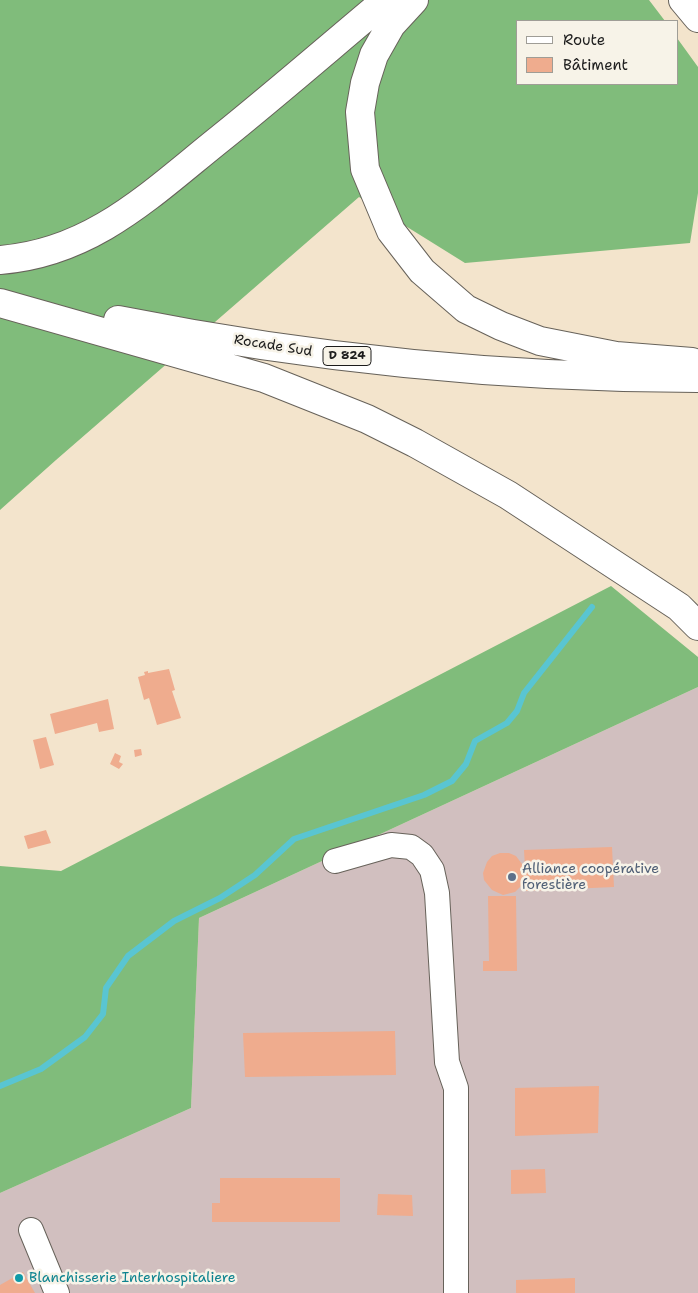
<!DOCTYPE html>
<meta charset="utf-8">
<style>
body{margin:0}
#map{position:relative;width:698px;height:1293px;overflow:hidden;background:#f3e4cc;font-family:"Shantell Sans",sans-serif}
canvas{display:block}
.legend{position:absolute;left:516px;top:20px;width:162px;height:65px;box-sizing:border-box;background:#f7f3e8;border:1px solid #9f9d96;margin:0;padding:6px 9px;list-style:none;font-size:15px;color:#1c1c1c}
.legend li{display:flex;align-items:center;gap:10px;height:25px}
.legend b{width:25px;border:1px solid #9f9d96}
</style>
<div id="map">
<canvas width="698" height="1293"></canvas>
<ul class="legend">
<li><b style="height:6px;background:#fff"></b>Route</li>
<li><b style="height:14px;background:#efac8e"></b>Bâtiment</li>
</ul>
</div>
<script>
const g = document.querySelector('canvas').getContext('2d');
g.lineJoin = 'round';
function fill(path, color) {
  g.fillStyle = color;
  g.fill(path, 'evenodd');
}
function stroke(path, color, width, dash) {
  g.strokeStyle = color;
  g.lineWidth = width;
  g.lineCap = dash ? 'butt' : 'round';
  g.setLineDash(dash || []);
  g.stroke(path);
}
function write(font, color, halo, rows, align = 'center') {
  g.font = font + ' "Shantell Sans",sans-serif';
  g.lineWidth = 5;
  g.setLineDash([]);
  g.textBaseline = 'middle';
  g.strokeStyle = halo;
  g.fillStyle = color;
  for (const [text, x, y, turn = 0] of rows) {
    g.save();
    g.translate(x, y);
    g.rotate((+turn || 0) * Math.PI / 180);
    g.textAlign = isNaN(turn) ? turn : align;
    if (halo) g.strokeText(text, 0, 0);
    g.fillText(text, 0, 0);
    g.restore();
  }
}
fill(new Path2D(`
 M698,687V1293H0V1193L191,1108L199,918Z`), '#d1bfbf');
fill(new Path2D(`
 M0,0H649L665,21H517V84H677V38L698,67V193L690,243L465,263L359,197L56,460L0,510Z
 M611,586L698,657V687L199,918L191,1108L0,1193V866L61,871Z`), '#80bc7b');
stroke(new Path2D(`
 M0,1086L41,1069L85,1037L103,1014L106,988L128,956L174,921L220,898L255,875L294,839L424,795L452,781L466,764L475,741L507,723L517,711L524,693L592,607`), '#59c5d2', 6);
fill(new Path2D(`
 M169,669L175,690L172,691L181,718L157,725L149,698L144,700L138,677L145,675L144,672L148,671V673Z
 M108,699L114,729L99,732L97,723L55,734L50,714Z
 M46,737L54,765L40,769L33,740Z
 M141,749L142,755L135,757L134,750Z
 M115,753L121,756L119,762L123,764L119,769L110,764Z
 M46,830L51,843L28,849L24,836Z
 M612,847L614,887L525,891V878L522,885L515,892L503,895L492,890L484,880L483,873L487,862L492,856L500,853H509L516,856L525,868L524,850Z
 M488,896H516L517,971H483V961H489Z
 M395,1031L396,1075L245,1077L243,1033Z
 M599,1086L598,1133L515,1136V1088Z
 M545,1169L546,1193L511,1194V1170Z
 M220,1178H340V1222H212V1203H220Z
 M378,1194L412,1195L413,1216L377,1215Z
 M23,1272L35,1293H0V1285Z
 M575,1278V1293H516V1280Z`), '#efac8e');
const minor = new Path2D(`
 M335,861L391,845L411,847L422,855L432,870L437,893L447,1062L456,1088V1293
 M31,1230L57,1293`);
const major = new Path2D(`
 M414,0L391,25L374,55L365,83L360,112L365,169L391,231L422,271L466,309L501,326L540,341L616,356L692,362
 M683,0L698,18
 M0,260C93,253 152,193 221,138C277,93 331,46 386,0
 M0,303L264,378L367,419L415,443L508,495L679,607L698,626
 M118,320C309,358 504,378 698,378`);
stroke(minor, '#67625a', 26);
stroke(major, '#67625a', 30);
stroke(minor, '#fff', 24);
stroke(major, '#fff', 28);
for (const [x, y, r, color] of [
 [512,877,5,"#5c6f8a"],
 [19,1278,5,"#0f9aa8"]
]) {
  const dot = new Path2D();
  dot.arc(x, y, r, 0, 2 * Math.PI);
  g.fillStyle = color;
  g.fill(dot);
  stroke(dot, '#f7f3e8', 2);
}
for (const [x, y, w] of [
 [347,356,48]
]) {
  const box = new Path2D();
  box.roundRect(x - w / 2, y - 9.5, w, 19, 4);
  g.fillStyle = '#f7f3e8';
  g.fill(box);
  stroke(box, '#1c1c1c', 1);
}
write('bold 12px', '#1c1c1c', null, [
 ["D 824",347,356]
]);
write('14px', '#1c1c1c', '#f7f3e8', [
 ["Rocade Sud",273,346,9]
]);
write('14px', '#4e5e75', '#f7f3e8', [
 ["Alliance coopérative",522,869],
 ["forestière",522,885]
], 'left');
write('14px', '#0d838f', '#f7f3e8', [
 ["Blanchisserie Interhospitaliere",29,1278]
], 'left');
</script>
